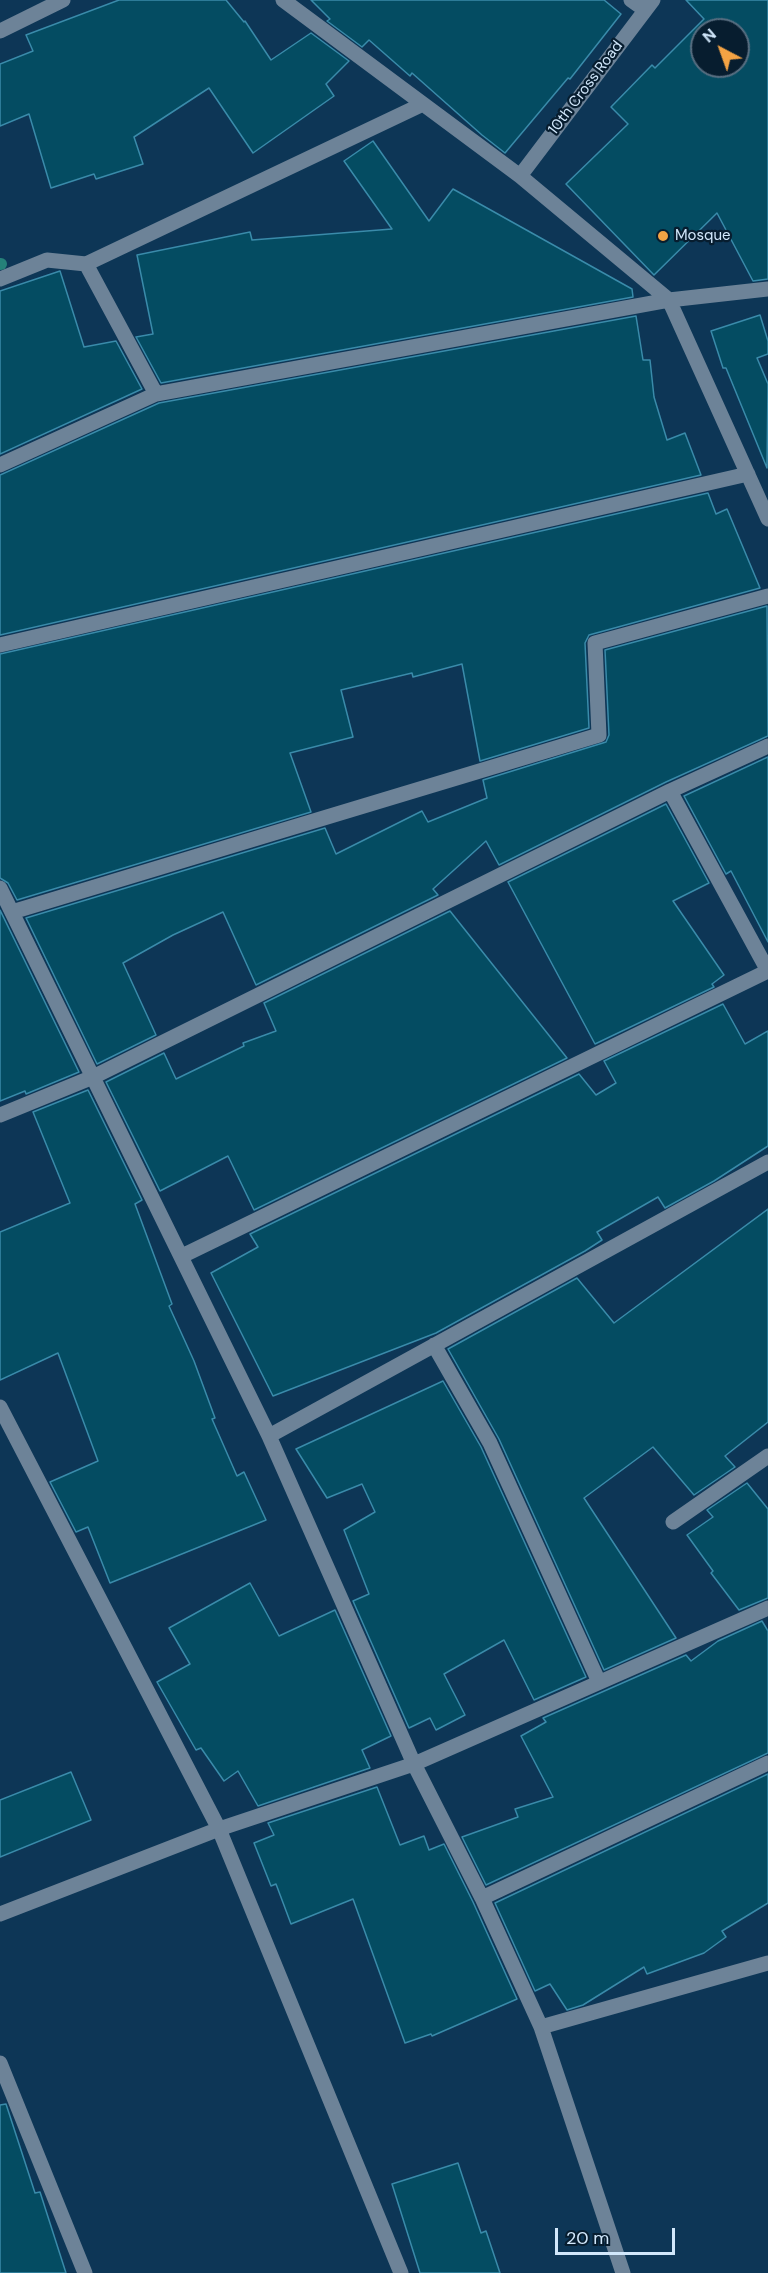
<!DOCTYPE html>
<style>
body{margin:0}
#map{position:relative;width:768px;height:2273px;overflow:hidden;background:#0d3656;font-family:"DM Sans",sans-serif}
canvas{display:block}
.north{position:absolute;left:690px;top:18px;width:60px;height:60px;box-sizing:border-box;background:#071d2f;border:2px solid #586e81;border-radius:50%;rotate:319deg;font-size:16px;font-weight:700;line-height:24px;text-align:center;color:#d1e7fb}
.north::after{content:'';display:block;margin:auto;width:21px;height:27px;background:#f4a344;clip-path:polygon(50% 0,100% 100%,50% 72%,0 100%)}
.scale{position:absolute;left:555px;top:2228px;width:120px;height:27px;box-sizing:border-box;border:3px solid #d1e7fb;border-top:0;padding-left:8px;font-size:18px;line-height:21px;white-space:nowrap;color:#d1e7fb;-webkit-text-stroke:4px #071d2f;paint-order:stroke}
</style>
<div id="map">
<canvas width="768" height="2273"></canvas>
<div class="north">N</div>
<div class="scale">20 m</div>
</div>
<script>
const g = document.querySelector('canvas').getContext('2d');
g.lineJoin = 'round';
function stroke(path, color, width, dash) {
  g.strokeStyle = color;
  g.lineWidth = width;
  g.lineCap = dash ? 'butt' : 'round';
  g.setLineDash(dash || []);
  g.stroke(path);
}
function fill(path, color) {
  g.fillStyle = color;
  g.fill(path, 'evenodd');
}
function write(font, color, halo, rows, align = 'center') {
  g.font = font + ' "DM Sans",sans-serif';
  g.lineWidth = 4.5;
  g.setLineDash([]);
  g.textBaseline = 'middle';
  g.strokeStyle = halo;
  g.fillStyle = color;
  for (const [text, x, y, turn = 0] of rows) {
    g.save();
    g.translate(x, y);
    g.rotate((+turn || 0) * Math.PI / 180);
    g.textAlign = isNaN(turn) ? turn : align;
    if (halo) g.strokeText(text, 0, 0);
    g.fillText(text, 0, 0);
    g.restore();
  }
}
stroke(new Path2D(`
 M0,264H1`), '#258179', 12);
const building = new Path2D(`
 M119,0H226L244,22L245,21L271,60L311,33L349,61L326,84L334,96L253,153L209,88L134,137L143,164L96,179L94,174L51,188L29,114L0,126V64L33,51L26,35Z
 M311,0H604L621,14L570,79L568,78L505,153L482,135L412,73L410,76L369,40L362,47L327,21L330,19Z
 M686,0H768V279L753,281L717,213L654,275L566,184L628,124L611,107L652,65L655,68L704,19ZM702,30H738V66H702Z
 M373,141L429,221L453,189L632,289L633,297L161,383L136,337L153,334L137,255L250,232L252,240L392,229L344,161Z
 M60,271L84,347L116,341L142,389L0,454V291Z
 M760,315L768,341V354L757,358L768,384L767,468L726,368H723L711,331Z
 M636,316L643,360H650L654,397L667,440L685,433L701,475L0,635V475L159,403Z
 M708,493L716,514L727,509L760,588L589,635L585,643L589,728L480,761L462,664L413,677L412,673L341,690L353,737L290,753L311,812L17,900L8,883L0,878V654Z
 M767,606L768,736L666,782L499,865L486,841L433,889L438,895L256,985L223,912L173,935L123,963L156,1035L97,1064L26,918L325,828L336,854L422,811L428,822L487,798L483,780L606,742L609,735L605,650Z
 M768,757V942L731,871L726,874L684,796Z
 M666,804L709,883L673,901L724,975L712,984L714,987L595,1044L508,882Z
 M0,910L79,1072L26,1094L25,1091L0,1101Z
 M450,911L567,1058L254,1210L228,1156L160,1191L106,1082L164,1053L176,1079L244,1046L243,1043L276,1031L264,1003Z
 M723,1004L745,1044L768,1031V1146L714,1181L665,1208L658,1197L597,1232L602,1240L585,1251L436,1333L273,1396L211,1273L258,1247L250,1234L579,1074L596,1095L616,1083L604,1061Z
 M88,1090L142,1200L135,1204L172,1304L169,1306L194,1361L215,1418L212,1419L237,1476L244,1472L266,1520L110,1583L88,1527L76,1532L50,1482L98,1461L58,1353L0,1380V1232L70,1203L33,1112Z
 M768,1209V1422L725,1456L735,1467L694,1495L653,1447L584,1498L676,1638L604,1670L499,1439L448,1349L577,1278L614,1323Z
 M443,1381L481,1447L586,1677L534,1700L504,1640L444,1674L465,1715L436,1730L430,1718L409,1728L353,1601L369,1594L344,1530L375,1512L362,1484L327,1498L296,1449Z
 M747,1483L768,1509V1598L739,1610L711,1573L713,1571L687,1535L713,1517L707,1510Z
 M250,1583L279,1636L335,1610L391,1736L362,1750L370,1768L258,1806L238,1771L224,1781L201,1748L196,1750L157,1682L190,1664L169,1628Z
 M762,1621L768,1631V1753L486,1885L462,1837L518,1817L515,1809L553,1797L521,1736L546,1722L543,1718L686,1655L691,1661L718,1641Z
 M71,1772L91,1820L0,1857V1800Z
 M768,1774V1903L722,1931L726,1937L704,1953L647,1974L644,1967L583,2005L567,2010L550,1984L535,1991L495,1903Z
 M377,1787L400,1845L424,1836L429,1850L444,1844L473,1902L517,1999L432,2036L431,2034L405,2043L353,1899L291,1924L276,1884L271,1886L254,1843L274,1835L268,1823Z
 M6,2104L35,2193L40,2192L66,2273H0V2105Z
 M458,2163L481,2233L486,2231L500,2273H420L392,2184Z`);
fill(building, '#044c62');
stroke(building, '#3a8baa', 1.5);
stroke(new Path2D(`
 M283,0L520,176L669,300L768,289
 M631,0L645,10
 M0,31L63,0
 M520,176L653,0
 M0,279L47,260L86,264
 M156,394L86,264L423,104
 M0,465L156,394L669,300L768,519
 M0,645L748,474
 M670,791L768,971
 M0,888L269,1436L414,1764L482,1898L541,2027L623,2273
 M12,912L599,735L595,643L768,596
 M0,1115L93,1077L670,791L768,746
 M182,1256L768,971
 M434,1345L490,1443L599,1682
 M0,1407L219,1829L401,2273
 M269,1436L768,1162
 M673,1522L768,1456
 M482,1898L768,1763
 M0,1914L219,1829L414,1764L768,1608
 M541,2027L768,1963
 M0,2063L85,2273`), '#6d8398', 15);
for (const [x, y, r, color] of [
 [663,236,6,"#f4a344"]
]) {
  const dot = new Path2D();
  dot.arc(x, y, r, 0, 2 * Math.PI);
  g.fillStyle = color;
  g.fill(dot);
  stroke(dot, '#071d2f', 2);
}
write('15px', '#d1e7fb', '#071d2f', [
 ["10th Cross Road",586,88,-53]
]);
write('15px', '#d1e7fb', '#071d2f', [
 ["Mosque",675,236]
], 'left');
</script>
